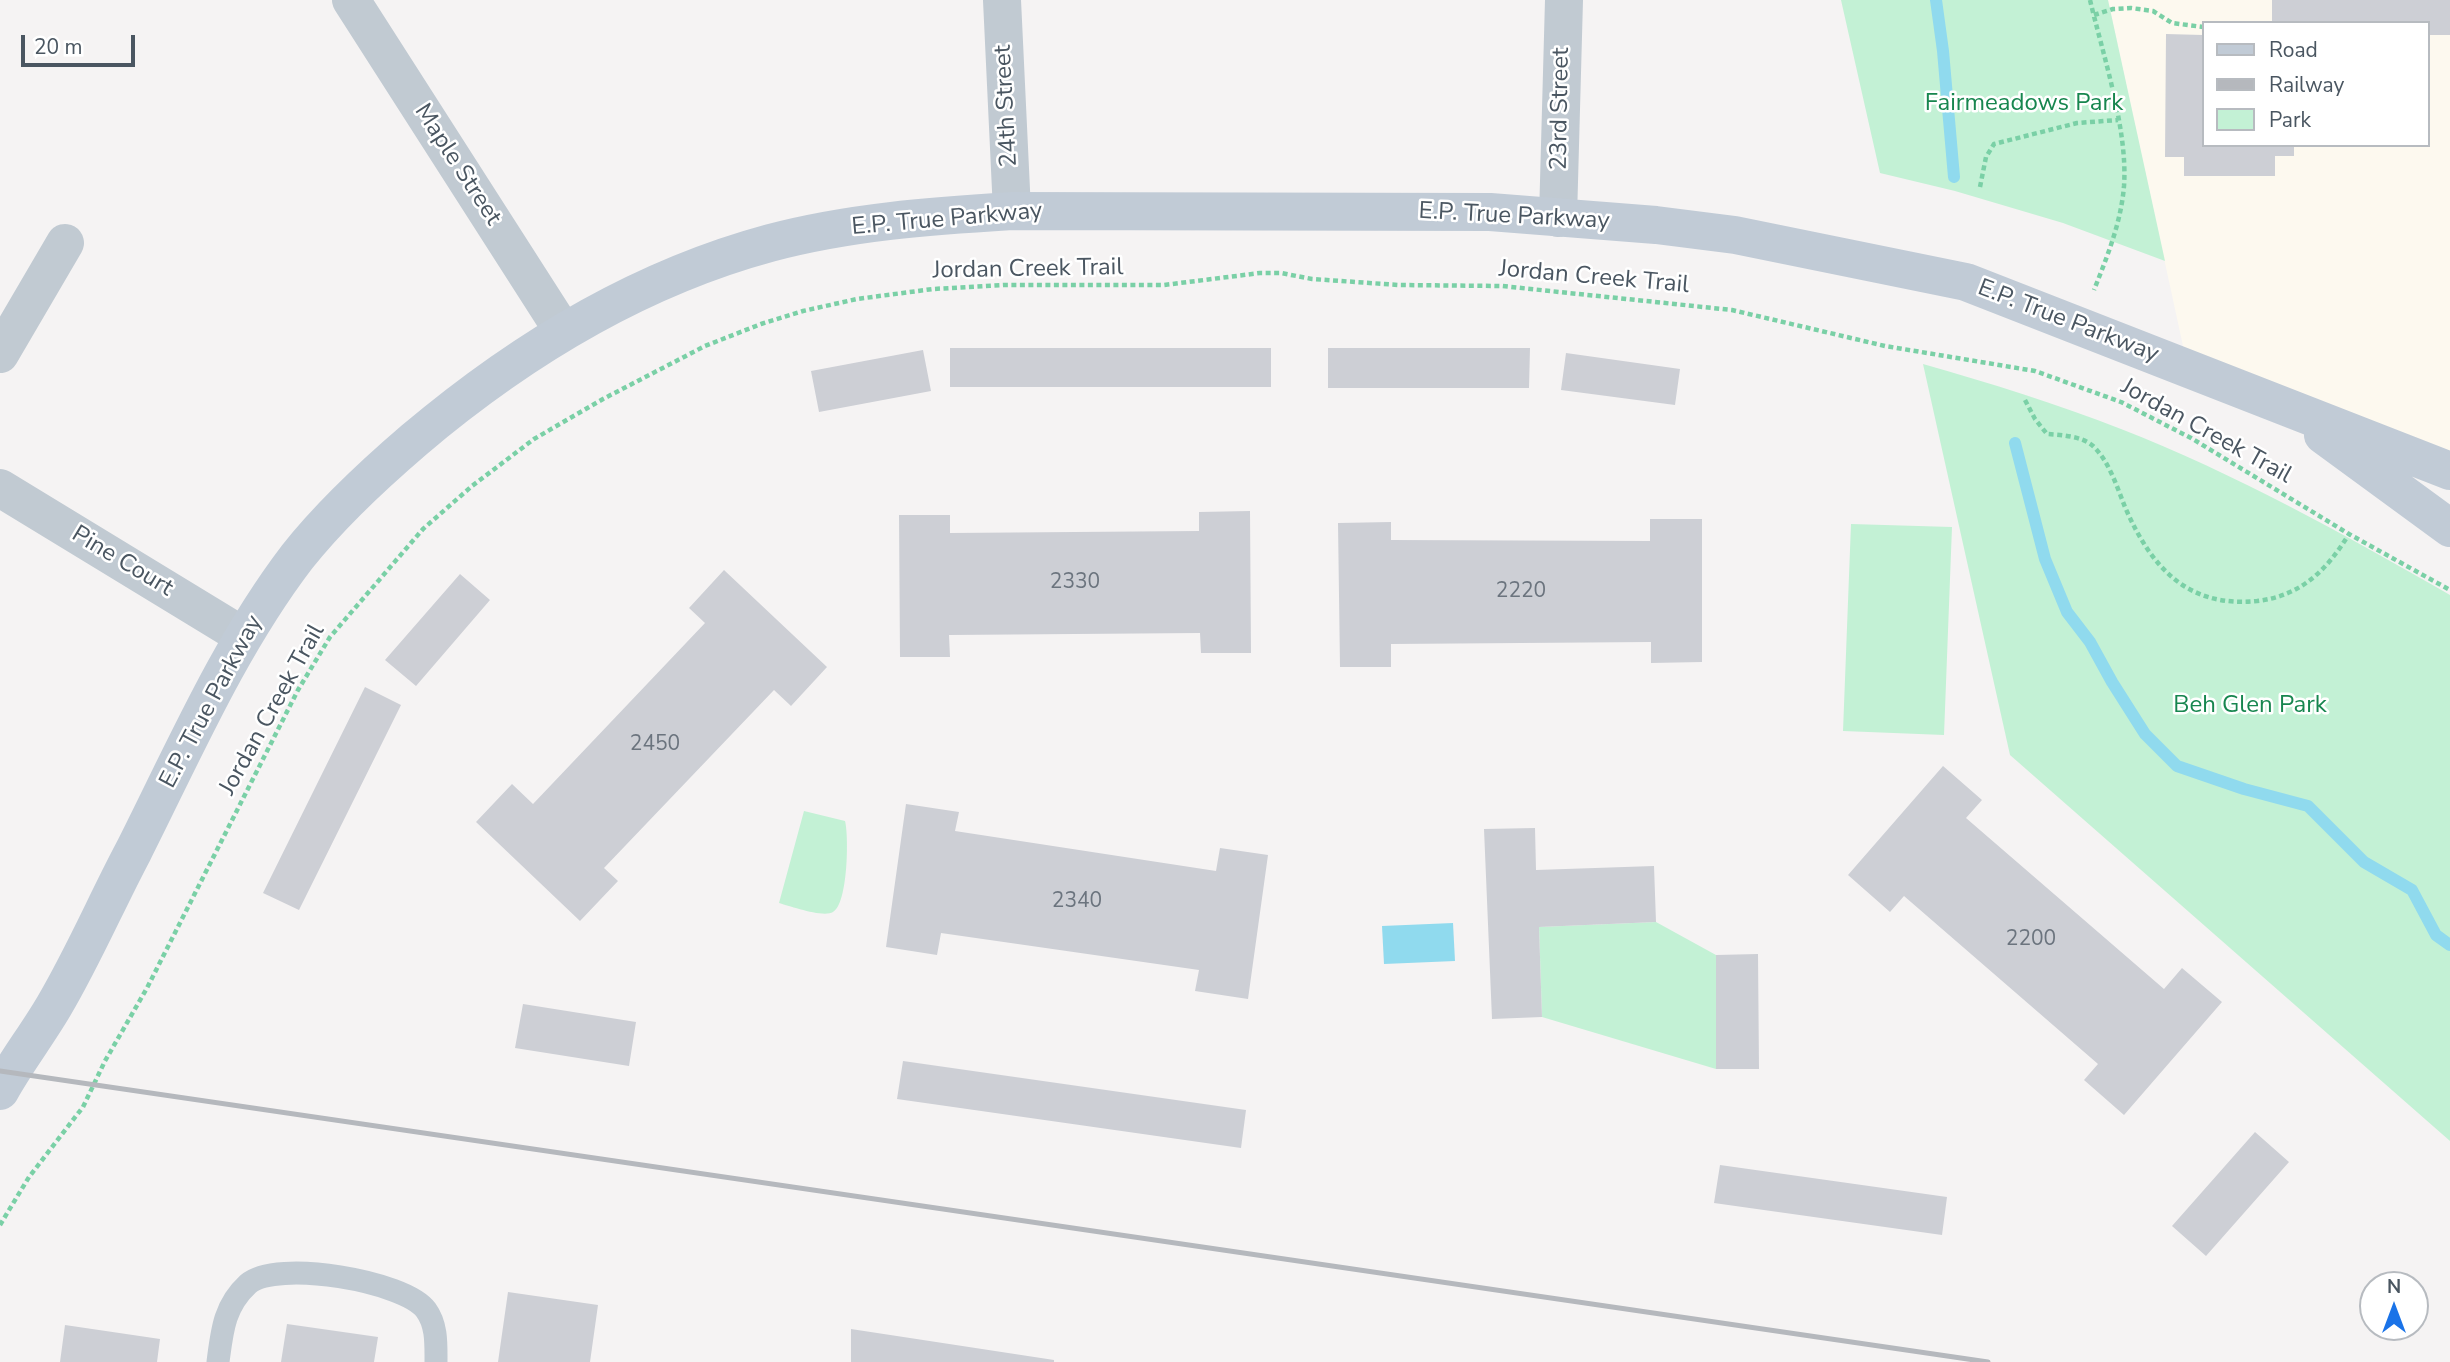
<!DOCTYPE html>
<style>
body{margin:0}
#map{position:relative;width:2450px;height:1362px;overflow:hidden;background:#f5f3f3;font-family:"Nunito Sans",sans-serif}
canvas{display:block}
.legend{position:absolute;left:2202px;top:21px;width:228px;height:126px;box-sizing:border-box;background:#fff;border:2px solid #b7bbc0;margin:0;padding:9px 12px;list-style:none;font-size:21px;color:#4a5661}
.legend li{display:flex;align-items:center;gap:14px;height:35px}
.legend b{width:35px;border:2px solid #b7bbc0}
.north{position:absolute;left:2359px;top:1271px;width:70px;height:70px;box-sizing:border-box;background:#fff;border:2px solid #b7bbc0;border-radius:50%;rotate:0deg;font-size:19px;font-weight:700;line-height:28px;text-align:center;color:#4a5661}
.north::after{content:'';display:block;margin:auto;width:24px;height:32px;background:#1a73e8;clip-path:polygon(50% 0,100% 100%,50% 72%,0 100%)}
.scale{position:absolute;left:21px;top:35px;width:114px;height:32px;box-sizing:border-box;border:4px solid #4a5661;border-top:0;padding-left:9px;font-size:21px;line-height:24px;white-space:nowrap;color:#4a5661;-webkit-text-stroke:5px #fff;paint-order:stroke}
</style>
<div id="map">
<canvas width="2450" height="1362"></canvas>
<ul class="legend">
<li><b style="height:9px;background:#c1cbd6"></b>Road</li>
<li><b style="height:9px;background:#b5b8bd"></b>Railway</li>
<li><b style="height:19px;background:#c3f1d5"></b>Park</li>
</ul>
<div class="north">N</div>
<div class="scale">20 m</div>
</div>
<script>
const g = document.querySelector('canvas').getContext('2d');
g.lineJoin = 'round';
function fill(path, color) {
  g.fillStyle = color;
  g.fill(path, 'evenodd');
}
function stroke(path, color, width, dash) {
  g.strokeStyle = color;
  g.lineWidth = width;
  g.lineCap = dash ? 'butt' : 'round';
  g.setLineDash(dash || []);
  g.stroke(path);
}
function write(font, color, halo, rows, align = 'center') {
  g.font = font + ' "Nunito Sans",sans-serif';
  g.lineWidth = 5;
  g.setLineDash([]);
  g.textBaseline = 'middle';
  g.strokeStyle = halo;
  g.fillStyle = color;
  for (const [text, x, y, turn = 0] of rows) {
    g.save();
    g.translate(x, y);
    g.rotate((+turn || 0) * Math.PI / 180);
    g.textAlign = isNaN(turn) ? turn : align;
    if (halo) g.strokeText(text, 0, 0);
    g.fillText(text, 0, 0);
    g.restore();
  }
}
fill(new Path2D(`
 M2108,0H2450V478L2188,369ZM2203,23H2427V145H2203Z`), '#fdf9ef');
fill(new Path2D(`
 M1841,0H2108L2165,261L2063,223L1955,191L1880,173Z
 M1923,364C1990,383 2057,404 2121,429C2236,474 2344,534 2450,595V1141L2010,755Z
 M1851,524L1952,527L1944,735L1843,731Z
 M804,811L845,821C849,836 848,904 833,912C823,918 790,906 779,903Z
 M1656,922L1716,955V1069L1542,1017L1539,927Z`), '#c3f1d5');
fill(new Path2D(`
 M1453,923L1455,961L1384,964L1382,926Z`), '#90daee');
stroke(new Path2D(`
 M1936,0L1943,51L1954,177
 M2015,443L2045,559L2067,612L2090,642L2112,682L2145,734L2177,766L2244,789L2308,806L2364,862L2412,890L2436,935L2450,945`), '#90daee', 12);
fill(new Path2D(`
 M2272,0H2450V35H2427V23H2272Z
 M2166,34L2203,35V145H2294V156H2275V176H2184V157H2165Z
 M950,348H1271V387H950Z
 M1328,348H1530L1529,388H1328Z
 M923,350L931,391L819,412L811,371Z
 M1566,353L1680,369L1675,405L1561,390Z
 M1250,511L1251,653H1201L1200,633L949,635L950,657H900L899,515H950V533L1199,531V512Z
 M1650,519H1702V662L1651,663V642L1391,644V667H1340L1338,523L1391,522V540L1650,541Z
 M724,570L827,667L791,706L774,690L604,868L618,881L580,921L476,822L512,784L533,804L705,623L689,608Z
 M460,574L490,600L416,686L385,660Z
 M365,687L401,705L299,910L263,893Z
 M1943,766L1982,800L1966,818L2164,989L2182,968L2222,1002L2124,1115L2084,1080L2098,1064L1904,896L1890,912L1848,875Z
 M906,804L959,812L955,831L1216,871L1220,848L1268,855L1248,999L1195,991L1199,970L941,933L937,955L886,947Z
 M1535,828L1536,870L1654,866L1656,922L1539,927L1542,1017L1492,1019L1484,829Z
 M1758,954L1759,1069H1716V955Z
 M523,1004L636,1022L629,1066L515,1048Z
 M903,1061L1246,1110L1241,1148L897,1099Z
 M2255,1132L2289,1162L2206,1256L2172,1226Z
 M1720,1165L1947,1197L1942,1235L1714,1203Z
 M508,1292L598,1305L590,1362H498Z
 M287,1324L378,1337L374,1362H281Z
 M65,1325L160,1339L157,1362H60Z
 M851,1329L1054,1360V1362H851Z`), '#cdcfd5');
stroke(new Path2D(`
 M2090,0C2103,55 2128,130 2124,186C2121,223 2107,257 2094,290
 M2094,15L2113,9L2131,8L2153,11L2172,23L2203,27
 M1980,187L1986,157L1994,144L2077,123L2118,120
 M2025,400L2035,419L2047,434C2061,435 2082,436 2093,446C2109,461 2117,487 2125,507C2151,567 2187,608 2257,601C2301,596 2327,570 2349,534
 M0,1225L29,1177L83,1107L105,1061L147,988L298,690L330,637L423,529L472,486L534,439L603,399L705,346L761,324L803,311L857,299L933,289L1005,285H1164L1260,273H1281L1312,279L1399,285L1502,286L1732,310L1885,346L2035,371L2121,402L2191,438L2349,534L2450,590`), '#7ad0a6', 4.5, [5, 3.5]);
stroke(new Path2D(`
 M218,1362C222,1331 224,1306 248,1284C276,1259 405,1281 426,1310C437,1325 436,1344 436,1362`), '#c1cad2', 23);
stroke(new Path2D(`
 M351,0L563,331
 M1002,0L1012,211
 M1558,218L1564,0
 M0,354L65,243
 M0,488L243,636`), '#c1cad2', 38);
stroke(new Path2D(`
 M2323,435L2450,528
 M0,1091C16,1062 37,1035 54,1006C83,957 106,903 133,852C183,753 229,646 297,557C331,514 372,476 414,440C518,352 637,279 770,243C849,222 931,216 1012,211L1490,212L1656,225L1735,235L1966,282L2450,471`), '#c1cbd6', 38);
stroke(new Path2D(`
 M0,1071L1988,1362`), '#b5b8bd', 5);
write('21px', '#6b747e', null, [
 ["2330",1075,583],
 ["2220",1521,592],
 ["2450",655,745],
 ["2340",1077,902],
 ["2200",2031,940]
]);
write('24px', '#17864f', '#fff', [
 ["Fairmeadows Park",2024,104],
 ["Beh Glen Park",2250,706]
]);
write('24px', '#4a5661', '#fff', [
 ["24th Street",1007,106,-93],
 ["23rd Street",1561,109,-89],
 ["Maple Street",457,165,57],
 ["E.P. True Parkway",1514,217,3],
 ["E.P. True Parkway",947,220,-5],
 ["Jordan Creek Trail",1028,270,-1],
 ["Jordan Creek Trail",1594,278,5],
 ["E.P. True Parkway",2068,322,21],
 ["Jordan Creek Trail",2206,432,29],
 ["Pine Court",122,562,31],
 ["E.P. True Parkway",212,702,-62],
 ["Jordan Creek Trail",273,710,-61]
]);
</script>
